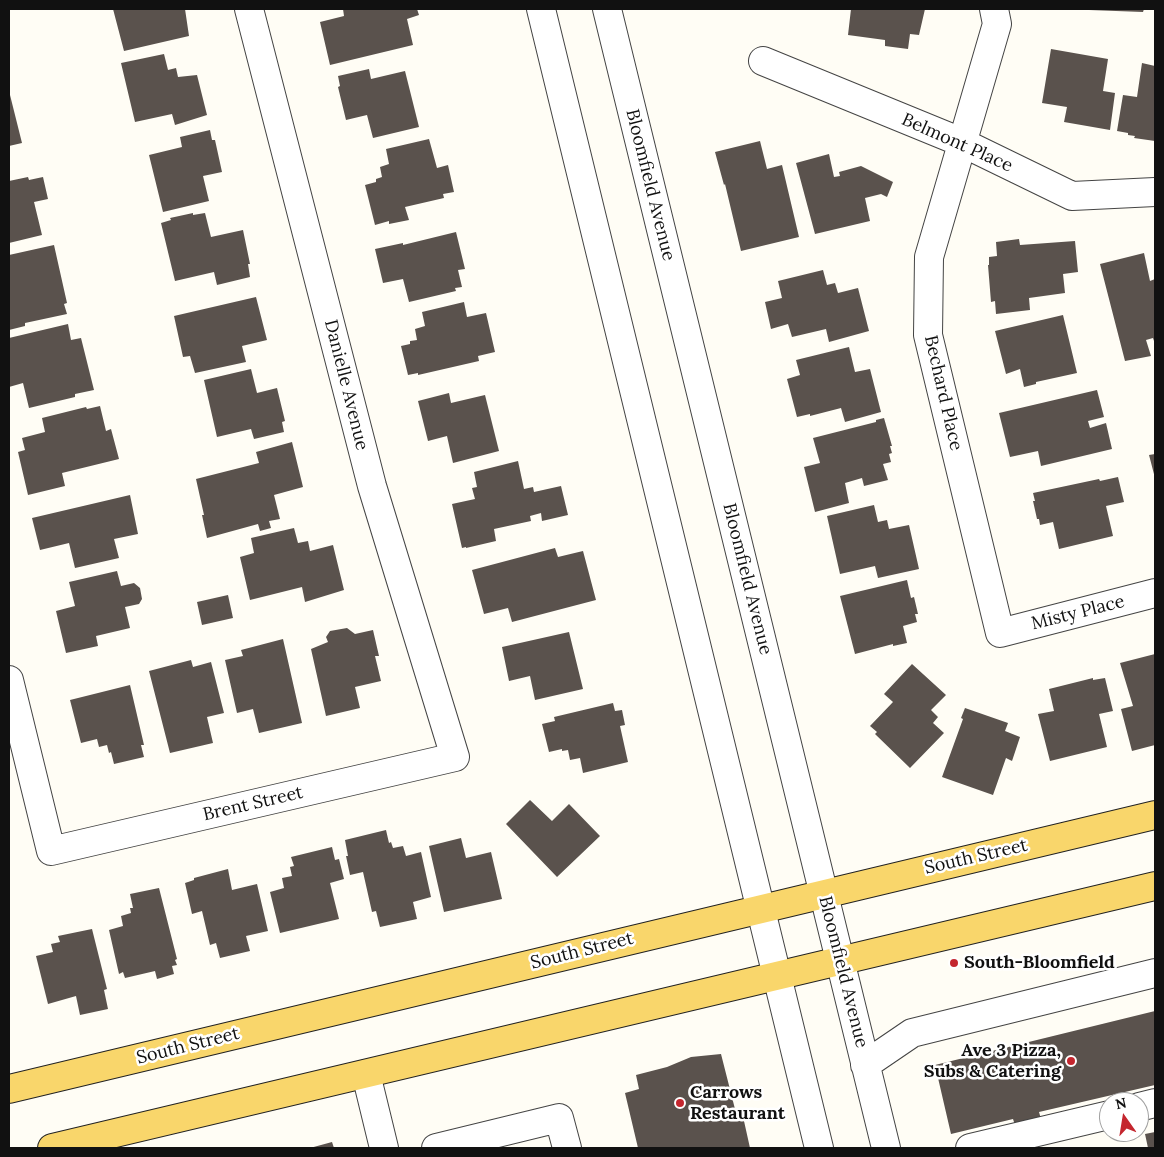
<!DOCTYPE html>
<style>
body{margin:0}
#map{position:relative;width:1164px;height:1157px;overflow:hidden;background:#fffdf5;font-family:Lora,serif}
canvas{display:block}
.frame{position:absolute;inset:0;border:10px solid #111;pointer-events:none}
.north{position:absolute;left:1099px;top:1092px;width:50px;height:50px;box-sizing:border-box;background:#fff;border:1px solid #a0a0a0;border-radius:50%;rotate:347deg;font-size:14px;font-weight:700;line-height:20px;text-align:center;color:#111}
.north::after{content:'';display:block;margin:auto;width:18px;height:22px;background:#c4262e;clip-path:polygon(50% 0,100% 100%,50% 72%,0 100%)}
</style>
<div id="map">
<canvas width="1164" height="1157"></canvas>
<div class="frame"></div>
<div class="north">N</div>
</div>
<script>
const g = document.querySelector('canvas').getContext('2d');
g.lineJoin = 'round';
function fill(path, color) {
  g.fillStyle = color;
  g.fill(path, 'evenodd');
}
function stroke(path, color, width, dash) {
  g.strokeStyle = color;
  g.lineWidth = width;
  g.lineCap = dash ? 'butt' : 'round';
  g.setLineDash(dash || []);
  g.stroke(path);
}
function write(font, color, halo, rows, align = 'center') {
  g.font = font + ' Lora,serif';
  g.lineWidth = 5;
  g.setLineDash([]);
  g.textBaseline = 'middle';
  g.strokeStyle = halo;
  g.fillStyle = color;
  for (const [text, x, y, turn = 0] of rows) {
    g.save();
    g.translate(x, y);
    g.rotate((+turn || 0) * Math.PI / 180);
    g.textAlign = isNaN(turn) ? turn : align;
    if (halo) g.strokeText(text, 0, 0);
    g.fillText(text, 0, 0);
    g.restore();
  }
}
fill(new Path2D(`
 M113,9H185L189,36L124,51Z
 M343,9H417L419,15L407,19L413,45L330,65L320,22L344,16Z
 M851,9H925L919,35L910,34L908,49L885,46V40L848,35Z
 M1089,9H1144L1143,12L1089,10Z
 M1051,49L1108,59L1103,91L1115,93L1110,130L1064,122L1067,107L1042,103Z
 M164,54L168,70L176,68L178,77L197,75L207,115L175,125L172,114L135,122L121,63Z
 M1142,63L1155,66V141L1134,138L1135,136L1128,135V133L1117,131L1123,95L1137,97Z
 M369,69L371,79L405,71L419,127L373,138L367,115L346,120L338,87L340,86L338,76Z
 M9,91L22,143L9,146Z
 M210,130L212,140H215L222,172L203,176L209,201L163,212L149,155L182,147L180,137Z
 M429,139L437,168L448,165L454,192L443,194L444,198L405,207L409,220L389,224V221L375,225L365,185L376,182V179L382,177L380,167L389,164L386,149Z
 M760,141L767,169L782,165L799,237L741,251L725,184L724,185L715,152Z
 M829,154L834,177L840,176L839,172L861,166L893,182L887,197L881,194L865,198L870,221L815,234L796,163Z
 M28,177L29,180L43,177L48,199L34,202L42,235L9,243V181Z
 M193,213V215L205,213L211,237L243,230L250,264H248L250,277L217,285L214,272L175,281L161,223L171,220L170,218Z
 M456,232L465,269L458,270L462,287L455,288L456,291L409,302L403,279L383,283L375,249L403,243V245Z
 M1019,239L1020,245L1075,241L1078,272L1063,274L1065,293L1029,298L1030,310L996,314L995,301L991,302L988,265H989V257L997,256L996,242Z
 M54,245L67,303L64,304L67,314L25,323V326L9,330V255Z
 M1144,253L1150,281L1155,279V344L1153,338L1146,340L1151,356L1125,361L1100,264Z
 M823,270L827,285L835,283L838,293L858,288L869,331L829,342L826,329L792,337L788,324L771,329L765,302L782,298L778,281Z
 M256,297L267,340L242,346L246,362L195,373L190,356L183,357L174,316Z
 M464,302L467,317L486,313L495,352L478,356L479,361L418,375V373L408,375L401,346L410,344V341L417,340L415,329L425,326L422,312Z
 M1063,315L1077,373L1036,382V384L1024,387L1020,369L1006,374L995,331Z
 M68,324L71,340L81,338L94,390L75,394V397L29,408L23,383L9,387V338Z
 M849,347L855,372L870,369L881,412L845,422L841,408L810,416V414L797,417L787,379L800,375L796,360Z
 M251,369L257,393L277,388L285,421L282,422L284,432L254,439L251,429L217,437L204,380Z
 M1097,390L1104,417L1088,421L1090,428L1106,423L1112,449L1041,466L1038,451L1010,457L999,413Z
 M449,393L451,403L485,395L499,451L453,463L447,436L428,441L418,401Z
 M100,406L106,431L111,429L119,459L62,473L65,486L28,495L18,452L25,450L22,438L45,432L42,418L86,407L87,409Z
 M884,418L892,446H890L892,453L889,454L891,462L883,464L888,480L864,486L862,478L845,483L849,503L815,512L804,467L820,463L813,438L876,422V420Z
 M292,442L303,487L274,495L280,519L269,521L271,528L260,531L258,524L207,538L202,515H204L196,479L259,463L256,452Z
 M1155,454V478L1149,455Z
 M518,461L524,489L533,487L534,492L561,486L568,515L542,521L541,513L530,516L531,521L494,529L496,541L466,548V547L462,548L452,504L475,499L472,488L477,487L474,472Z
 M1118,477L1124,502L1106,506L1113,536L1059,549L1053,522L1040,525L1039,519H1037L1033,501H1035L1033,493L1099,479L1100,481Z
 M130,495L138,534L114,539L119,558L75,568L69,543L40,550L32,518Z
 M874,505L878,522L887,520L889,529L909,525L919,569L878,578L875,566L840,574L827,516Z
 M294,528L298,543L308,541L310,551L333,545L344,590L305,602L302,587L250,600L240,557L254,553L251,538Z
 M555,548L558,557L583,551L596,600L512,622L508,608L484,614L472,570Z
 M117,571L121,586L134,583L140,588L142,599L139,604L125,607L130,628L96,636L98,646L66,653L56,611L75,606L69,582Z
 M907,580L911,598L914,597L918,614H915L917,622L903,626L907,643L893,646V644L855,654L840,596Z
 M228,595L233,618L202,625L197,602Z
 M347,628L355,634L373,630L379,656H375L381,681L355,687L360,708L326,716L311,649L328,642L326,637L330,631Z
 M569,632L583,689L535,700L530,676L509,681L502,647Z
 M283,639L302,723L259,733L253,709L237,713L225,660L243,656L241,650Z
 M1155,654V745L1132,751L1121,709L1133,706L1120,663Z
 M191,660L193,667L211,662L224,713L207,717L213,743L170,753L149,671Z
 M912,664L946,695L931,710L938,717L933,723L944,733L910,768L875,734L877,732L870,726L893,702L884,694Z
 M1093,678V680L1105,678L1113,711L1099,714L1107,747L1050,761L1038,714L1054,711L1049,689Z
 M130,685L144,745H141L144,757L114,764L111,752L109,753L107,745L99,747L97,739L81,743L70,700Z
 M613,703L615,711L622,710L625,725L620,726L628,762L583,773L580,758L570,760L568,750L562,751V749L549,752L542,724L555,721L554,717Z
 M965,708L1008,723L1005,731L1020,737L1012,761L1006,758L993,795L942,777L963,719L961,718Z
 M530,800L552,821L569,804L600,836L557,877L506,824Z
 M386,830L389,843L391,842L393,848L403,846L406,856L421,852L431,897L413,902L417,919L380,927L376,911L372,912L363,872L350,875L346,856H348L345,840Z
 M461,838L466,858L491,852L502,899L444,912L429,846Z
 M332,847L335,860L339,859L344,879L330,883L339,919L280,933L270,892L284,888L282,878L292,876L290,867L294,866L291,857Z
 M228,869L232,890L257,884L268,931L246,936L250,951L220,958L216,943L210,945L202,911L192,914L185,883L194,880V878Z
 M159,888L177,959L175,960L177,965L172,966L174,974L157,979L155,971L125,978L123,972L119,974L109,930L123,926L121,916L131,913L130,908H133L130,894Z
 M92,929L107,989L104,990L108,1009L80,1015L76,996L48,1004L36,956L53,952L51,944L60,942L58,936Z
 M1155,1011V1085L1039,1112L1041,1119L1015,1125L1013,1119L951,1134L935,1065Z
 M721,1054L736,1113L742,1112L750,1148H638L625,1093L639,1089L636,1075L667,1067L691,1057Z
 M1155,1132V1148H1148L1145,1134Z
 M332,1142L334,1148H310Z`), '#5a524d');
const minor = new Path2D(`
 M541,9L819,1148
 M607,9L886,1148
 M994,9L997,24L929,257L928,335L1000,633L1155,593
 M763,61L961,142L1072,196L1155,192
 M9,680L51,851L455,757L372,486L249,9
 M865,1065L912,1033L1155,973
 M366,1074L384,1148
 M1139,1107L1155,1103
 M436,1148L559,1118L567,1148
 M970,1148L1109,1115`);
const major = new Path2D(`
 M9,1089L1155,815
 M52,1148L1155,886`);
stroke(minor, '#444', 30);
stroke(major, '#222', 30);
stroke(minor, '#fff', 28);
stroke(major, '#f9d66b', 28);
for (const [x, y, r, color] of [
 [954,963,5,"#c4262e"],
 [1071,1061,5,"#c4262e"],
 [680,1103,5,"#c4262e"]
]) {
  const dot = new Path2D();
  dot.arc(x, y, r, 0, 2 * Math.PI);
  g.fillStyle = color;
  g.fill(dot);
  stroke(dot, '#fff', 2);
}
write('18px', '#111', '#fff', [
 ["Belmont Place",957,143,24],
 ["Bloomfield Avenue",650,185,76],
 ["Danielle Avenue",346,385,76],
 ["Bechard Place",943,393,77],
 ["Bloomfield Avenue",747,579,76],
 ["Misty Place",1078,613,-14],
 ["Brent Street",253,804,-13],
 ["South Street",976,857,-13],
 ["South Street",582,951,-14],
 ["Bloomfield Avenue",843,972,76],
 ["South Street",188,1046,-14]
]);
write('bold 18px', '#111', '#fff', [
 ["South-Bloomfield",964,963],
 ["Ave 3 Pizza,",1061,1051,"right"],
 ["Subs & Catering",1061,1072,"right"],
 ["Carrows",690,1093],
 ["Restaurant",690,1114]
], 'left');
</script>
